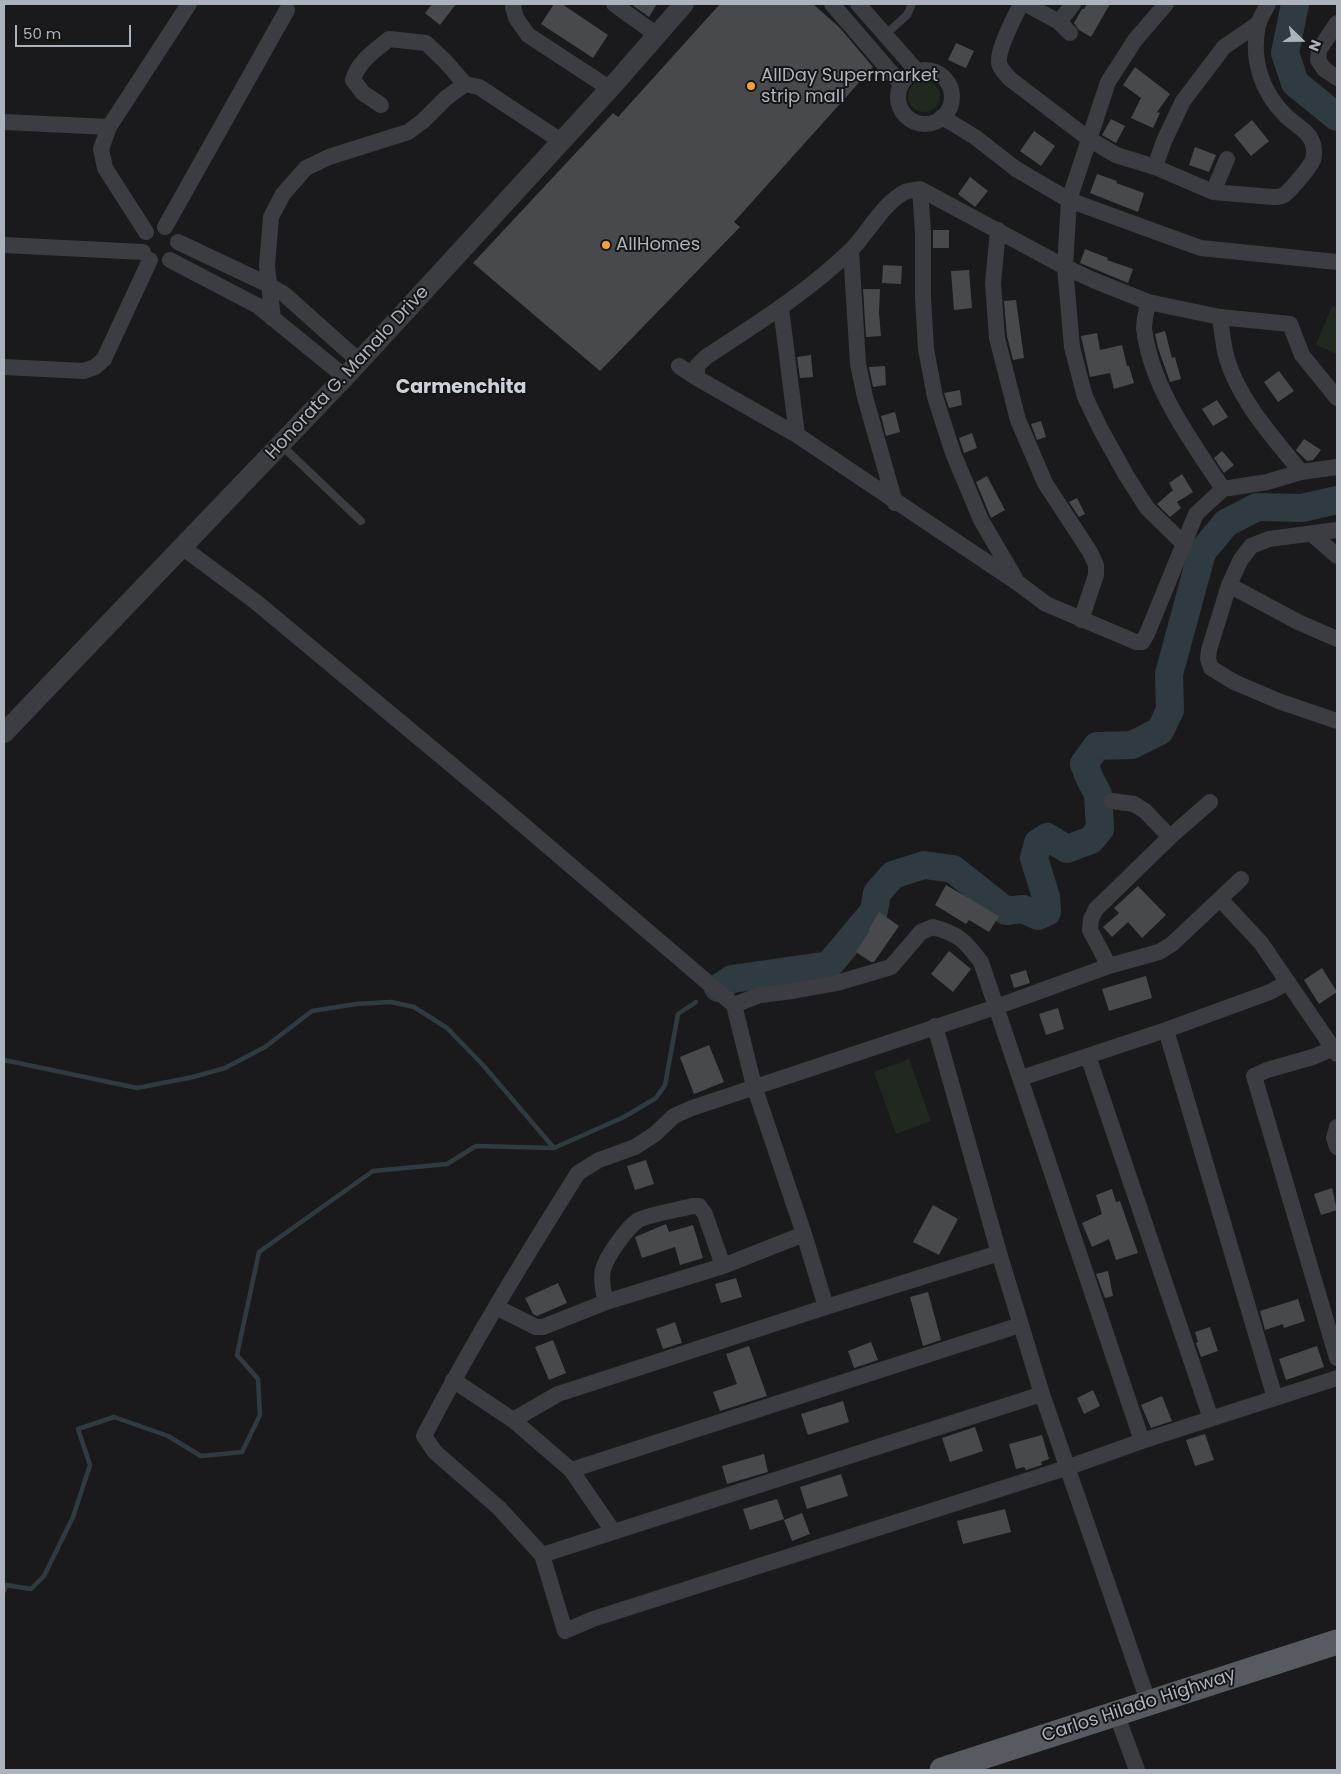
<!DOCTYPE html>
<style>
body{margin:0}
#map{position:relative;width:1341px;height:1774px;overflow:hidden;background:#1a1a1d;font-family:Poppins,sans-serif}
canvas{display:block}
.frame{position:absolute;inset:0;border:5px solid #adb3bc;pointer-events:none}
.north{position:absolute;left:1276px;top:15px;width:50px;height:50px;-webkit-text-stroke:4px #151518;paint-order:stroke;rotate:112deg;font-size:14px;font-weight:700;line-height:20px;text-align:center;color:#adb3bc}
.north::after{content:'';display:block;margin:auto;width:18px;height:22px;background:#adb3bc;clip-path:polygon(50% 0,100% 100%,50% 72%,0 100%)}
.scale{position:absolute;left:15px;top:25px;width:116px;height:22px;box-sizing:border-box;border:2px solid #adb3bc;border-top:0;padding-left:6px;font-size:15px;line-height:18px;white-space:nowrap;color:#adb3bc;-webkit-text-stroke:4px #151518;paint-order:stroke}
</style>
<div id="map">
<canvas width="1341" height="1774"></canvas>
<div class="frame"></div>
<div class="north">N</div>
<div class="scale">50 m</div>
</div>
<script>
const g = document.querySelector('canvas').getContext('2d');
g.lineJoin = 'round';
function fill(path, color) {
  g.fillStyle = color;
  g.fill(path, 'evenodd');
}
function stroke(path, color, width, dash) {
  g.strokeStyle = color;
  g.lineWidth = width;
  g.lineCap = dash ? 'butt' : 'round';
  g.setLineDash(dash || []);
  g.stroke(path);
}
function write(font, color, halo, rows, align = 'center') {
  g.font = font + ' Poppins,sans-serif';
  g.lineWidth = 4;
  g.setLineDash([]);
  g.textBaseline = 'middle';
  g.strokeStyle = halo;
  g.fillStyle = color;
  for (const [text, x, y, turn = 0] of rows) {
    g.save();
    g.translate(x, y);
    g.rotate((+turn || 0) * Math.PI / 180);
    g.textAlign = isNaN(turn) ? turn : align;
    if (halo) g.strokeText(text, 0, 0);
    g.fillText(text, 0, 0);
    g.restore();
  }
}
fill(new Path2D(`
 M908 96a16 16 0 1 1 32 0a16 16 0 1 1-32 0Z
 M1332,306L1337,308V354L1316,345Z
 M909,1059L931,1121L896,1134L874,1072Z`), '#202820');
stroke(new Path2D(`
 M4,1060L137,1088L193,1077L225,1068L265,1047L312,1011L356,1004L391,1002L414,1007L447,1028L483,1065L554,1148
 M4,1591L6,1585L31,1589L44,1576L73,1517L90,1465L78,1429L114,1417L168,1436L201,1456L242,1452L260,1415L258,1379L237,1355L259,1252L373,1171L447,1164L476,1146L554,1148L624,1117L656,1098L665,1085L678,1014L696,1002`), '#303b41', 4.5);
stroke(new Path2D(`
 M1295,4L1285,53L1295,83L1337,117
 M718,988L732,979L829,965L874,911L877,893L893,875L924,865L953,869L1006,911L1023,909L1038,916L1047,912L1046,897L1034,858L1038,843L1047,837L1067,849L1091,840L1100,829L1098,794L1090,779L1084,764L1097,746L1132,745L1160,731L1170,710L1169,674L1202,552L1226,523L1257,507L1302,508L1337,500`), '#303b41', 28);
fill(new Path2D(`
 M432,4H456L440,25L425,13Z
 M554,4H562L608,35L593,58L541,24Z
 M631,4H657L649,17Z
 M720,4H813L840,28L873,67L734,222L740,227L600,371L473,263L613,113L618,117Z
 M1087,4H1110L1091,37L1079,30L1074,23L1082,9H1084Z
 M956,43L974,51L966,68L948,60Z
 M1135,67L1170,94L1157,112L1160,113L1153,128L1131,118L1141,98L1123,85Z
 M1111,119L1125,126L1116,143L1102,135Z
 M1252,120L1269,141L1251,156L1234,135Z
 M1034,131L1055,146L1041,166L1020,151Z
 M1195,147L1216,155L1209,172L1189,165Z
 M1097,174L1117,181L1116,183L1144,193L1138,212L1090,193Z
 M970,177L988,191L975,207L958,194Z
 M933,230H949V248H933Z
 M1085,249L1108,258L1107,260L1133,269L1128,283L1080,263Z
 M883,265L902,266L901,284L882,283Z
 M969,270L972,308L954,310L951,271Z
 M863,289H880L879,313L881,336L866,337Z
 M1016,300L1024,358L1013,360L1007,336L1004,301Z
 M1165,331L1172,358L1175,357L1181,379L1170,382L1158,348L1155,334Z
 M1097,333L1100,350L1122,345L1127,366H1129L1134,383L1114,389L1110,373L1090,377L1081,336Z
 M811,355L813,377L800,378L797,357Z
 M885,366L886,385L873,387L869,367Z
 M1279,371L1294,391L1278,402L1264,382Z
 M960,390L962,405L949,408L944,393Z
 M1217,400L1228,417L1213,426L1202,409Z
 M895,412L900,432L886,436L881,416Z
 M1041,421L1046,437L1037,440L1031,424Z
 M972,433L977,448L964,453L959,438Z
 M1304,439L1321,450L1313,460L1307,461L1296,450Z
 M1222,451L1234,465L1224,473L1214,458Z
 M1182,474L1193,492L1177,502L1181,508L1170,517L1157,504L1173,490L1169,483Z
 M987,476L1005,510L991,518L976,482Z
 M1077,498L1085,514L1079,517L1069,502Z
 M946,885L999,916L989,932L969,920L966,924L935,905Z
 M1138,886L1166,915L1142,938L1128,922L1112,937L1103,927L1119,913L1114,908Z
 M879,912L899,926L874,962H871L856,952L870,930L869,929Z
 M949,951L971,969L953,992L931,974Z
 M1322,968L1337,992L1319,1004L1304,980Z
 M1026,970L1030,983L1014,988L1010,975Z
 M1146,976L1152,998L1109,1011L1102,989Z
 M1058,1008L1064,1029L1046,1035L1039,1014Z
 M709,1045L724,1082L694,1094L680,1057Z
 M646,1160L654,1184L635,1190L627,1166Z
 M1332,1188L1337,1210L1321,1215L1314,1194Z
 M1112,1189L1116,1202L1120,1201L1138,1253L1116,1260L1109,1239L1092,1247L1082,1223L1102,1214L1096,1195Z
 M933,1205L958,1219L939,1255L913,1242Z
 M666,1224L669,1232L693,1225L703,1258L680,1265L675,1247L642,1258L635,1237Z
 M1108,1271L1113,1296L1105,1298L1096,1274Z
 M736,1278L742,1297L721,1303L715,1284Z
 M558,1283L567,1303L537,1316L533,1314L525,1298Z
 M928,1292L941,1340L923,1346L910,1297Z
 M1298,1299L1305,1321L1284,1328L1283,1324L1265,1330L1260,1311Z
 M675,1322L682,1343L663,1349L656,1329Z
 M1210,1327L1218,1351L1201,1357L1196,1343L1198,1342L1195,1332Z
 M553,1340L566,1373L549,1380L535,1347Z
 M871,1342L878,1360L854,1368L848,1351Z
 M749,1346L767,1396L720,1411L713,1392L737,1384L726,1354Z
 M1317,1346L1324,1367L1286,1380L1279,1359Z
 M1093,1390L1100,1406L1084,1414L1077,1398Z
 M1162,1396L1172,1421L1151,1428L1141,1405Z
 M843,1401L849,1422L808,1435L801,1414Z
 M975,1427L983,1451L950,1462L942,1438Z
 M1205,1434L1214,1460L1195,1466L1186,1440Z
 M1042,1435L1049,1459L1041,1462L1042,1465L1026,1470L1024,1467L1016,1469L1009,1444Z
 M764,1454L768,1472L727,1484L722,1466Z
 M841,1474L848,1496L807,1509L800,1487Z
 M777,1499L784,1519L750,1530L743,1509Z
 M1005,1509L1011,1532L963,1544L957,1521Z
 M802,1513L810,1534L792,1541L784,1520Z`), '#47494d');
stroke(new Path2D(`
 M885,35L907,15L912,4
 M281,445L361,521`), '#3b3d42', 8);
stroke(new Path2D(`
 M514,4L513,7L516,18L528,35L609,88
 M614,4L657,35
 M832,4L901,84
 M858,4L917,71
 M1021,4C1015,16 997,50 999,63C1000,69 1006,74 1010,79L1089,139L1116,155L1155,167L1213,192L1273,197C1277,197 1281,197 1284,195C1290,191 1310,167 1313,160C1315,155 1314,146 1312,141C1307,130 1294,124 1285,115C1261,91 1251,59 1258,25C1260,17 1265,11 1268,4
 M1026,4L1059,22L1070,33
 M1166,4L1135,40L1108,82L1069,200L1065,267L1072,347L1085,397L1101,430L1126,475L1147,508L1184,544
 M1059,22L1073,4
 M1337,23L1319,50L1318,60L1324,69L1337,78
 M898 97a27 27 0 1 1 54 0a27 27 0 1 1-54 0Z
 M381,105L363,93L353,80C358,62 374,51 389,39L426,43L445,61L465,84
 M942,117L975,137L1016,169L1069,200L1159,233L1201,248L1337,262
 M4,122L109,127
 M1155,167L1164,141L1183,101L1224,47L1259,23
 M920,189L923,232V298L926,349L935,397L953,453L981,520L1015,578
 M1213,192L1227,159
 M165,227L287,10
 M998,230L993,283L997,338L1018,420L1045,483L1090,552L1096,565V575L1081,620
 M146,232L105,168L101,149L109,127L189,4
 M178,242L269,285L284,294L359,361
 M4,245L143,252
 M851,250L858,364L865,397L895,503
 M170,260L258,306L345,377
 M1148,302C1147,310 1144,320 1144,328C1151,388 1191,440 1223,489
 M781,308L797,435
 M1220,317C1222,331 1223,346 1227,359C1240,402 1274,438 1301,472
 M273,319L267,266L271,217L283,194L306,168L329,157L408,132L423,121L446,98L465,84L479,87L561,141
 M679,366L697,378L797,435L1018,583L1046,604L1136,642H1142L1147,634L1196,514L1223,489L1267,482L1301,472L1337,467
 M4,367L84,371L95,367L104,359L150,260
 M697,378V366L706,357C756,324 808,292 851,250C869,232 882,204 905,192C909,190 916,190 920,189L1065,267L1093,280L1148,302L1220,317L1290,324L1302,355L1337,398
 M1337,530L1269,539L1251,546L1240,561L1229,585L1209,650L1208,659L1211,668L1234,682L1281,702L1337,721
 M1312,534L1337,556
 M182,547L256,602L501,806L734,1005L754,1086L804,1234L826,1307
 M1229,585L1298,622L1337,639
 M1112,801L1134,804L1145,811L1170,837
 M1241,879L1172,944L1159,952L1109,966L996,1007L692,1108L674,1116L655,1134L635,1147L599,1160L578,1173C524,1259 471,1345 424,1436L435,1452L499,1508L542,1555L565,1631L593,1619L1066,1468L1142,1441L1337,1378
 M1220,899L1261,943L1337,1054
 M1109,966L1090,930L1091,919L1096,909L1170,837L1210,802
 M734,1005L760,995L793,991L837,983L891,967L921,932L933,927C959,934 965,941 981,962L1142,1441
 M935,1026L999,1253L1042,1394L1149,1704
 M1166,1030L1275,1398
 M1334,1048L1313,1057L1267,1070L1254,1076L1337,1358
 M1088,1056L1211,1419
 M1021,1078L1166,1030L1270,992L1288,982
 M1337,1127L1334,1138L1337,1147
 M606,1302C598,1273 602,1264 619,1241C624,1234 630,1226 637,1221C645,1215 682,1209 693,1206H699L705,1214L723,1266
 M496,1307L536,1327H543L606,1302L723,1266L804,1234
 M453,1380L513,1420L571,1470L613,1531
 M513,1420L558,1394L826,1307L999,1253
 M571,1470L1020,1325
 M542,1555L1042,1394
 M1116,1713L1137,1770`), '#3b3d42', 16);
stroke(new Path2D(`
 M4,733L345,377L615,83L684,4`), '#3b3d42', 20);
stroke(new Path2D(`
 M942,1770L1337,1642`), '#575a61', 25);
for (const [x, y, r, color] of [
 [751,86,5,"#f3a13b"],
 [606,245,5,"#f3a13b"]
]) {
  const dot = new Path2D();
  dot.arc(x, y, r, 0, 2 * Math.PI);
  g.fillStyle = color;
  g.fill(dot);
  stroke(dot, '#151518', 2);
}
write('18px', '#adb3bc', '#151518', [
 ["AllDay Supermarket",761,76],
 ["strip mall",761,97],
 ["AllHomes",616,245]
], 'left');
write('18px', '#adb3bc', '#151518', [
 ["Honorata G. Manalo Drive",348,373,-47],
 ["Carlos Hilado Highway",1139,1706,-18]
]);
write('bold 19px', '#ced2d8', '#151518', [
 ["Carmenchita",461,388]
]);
</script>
